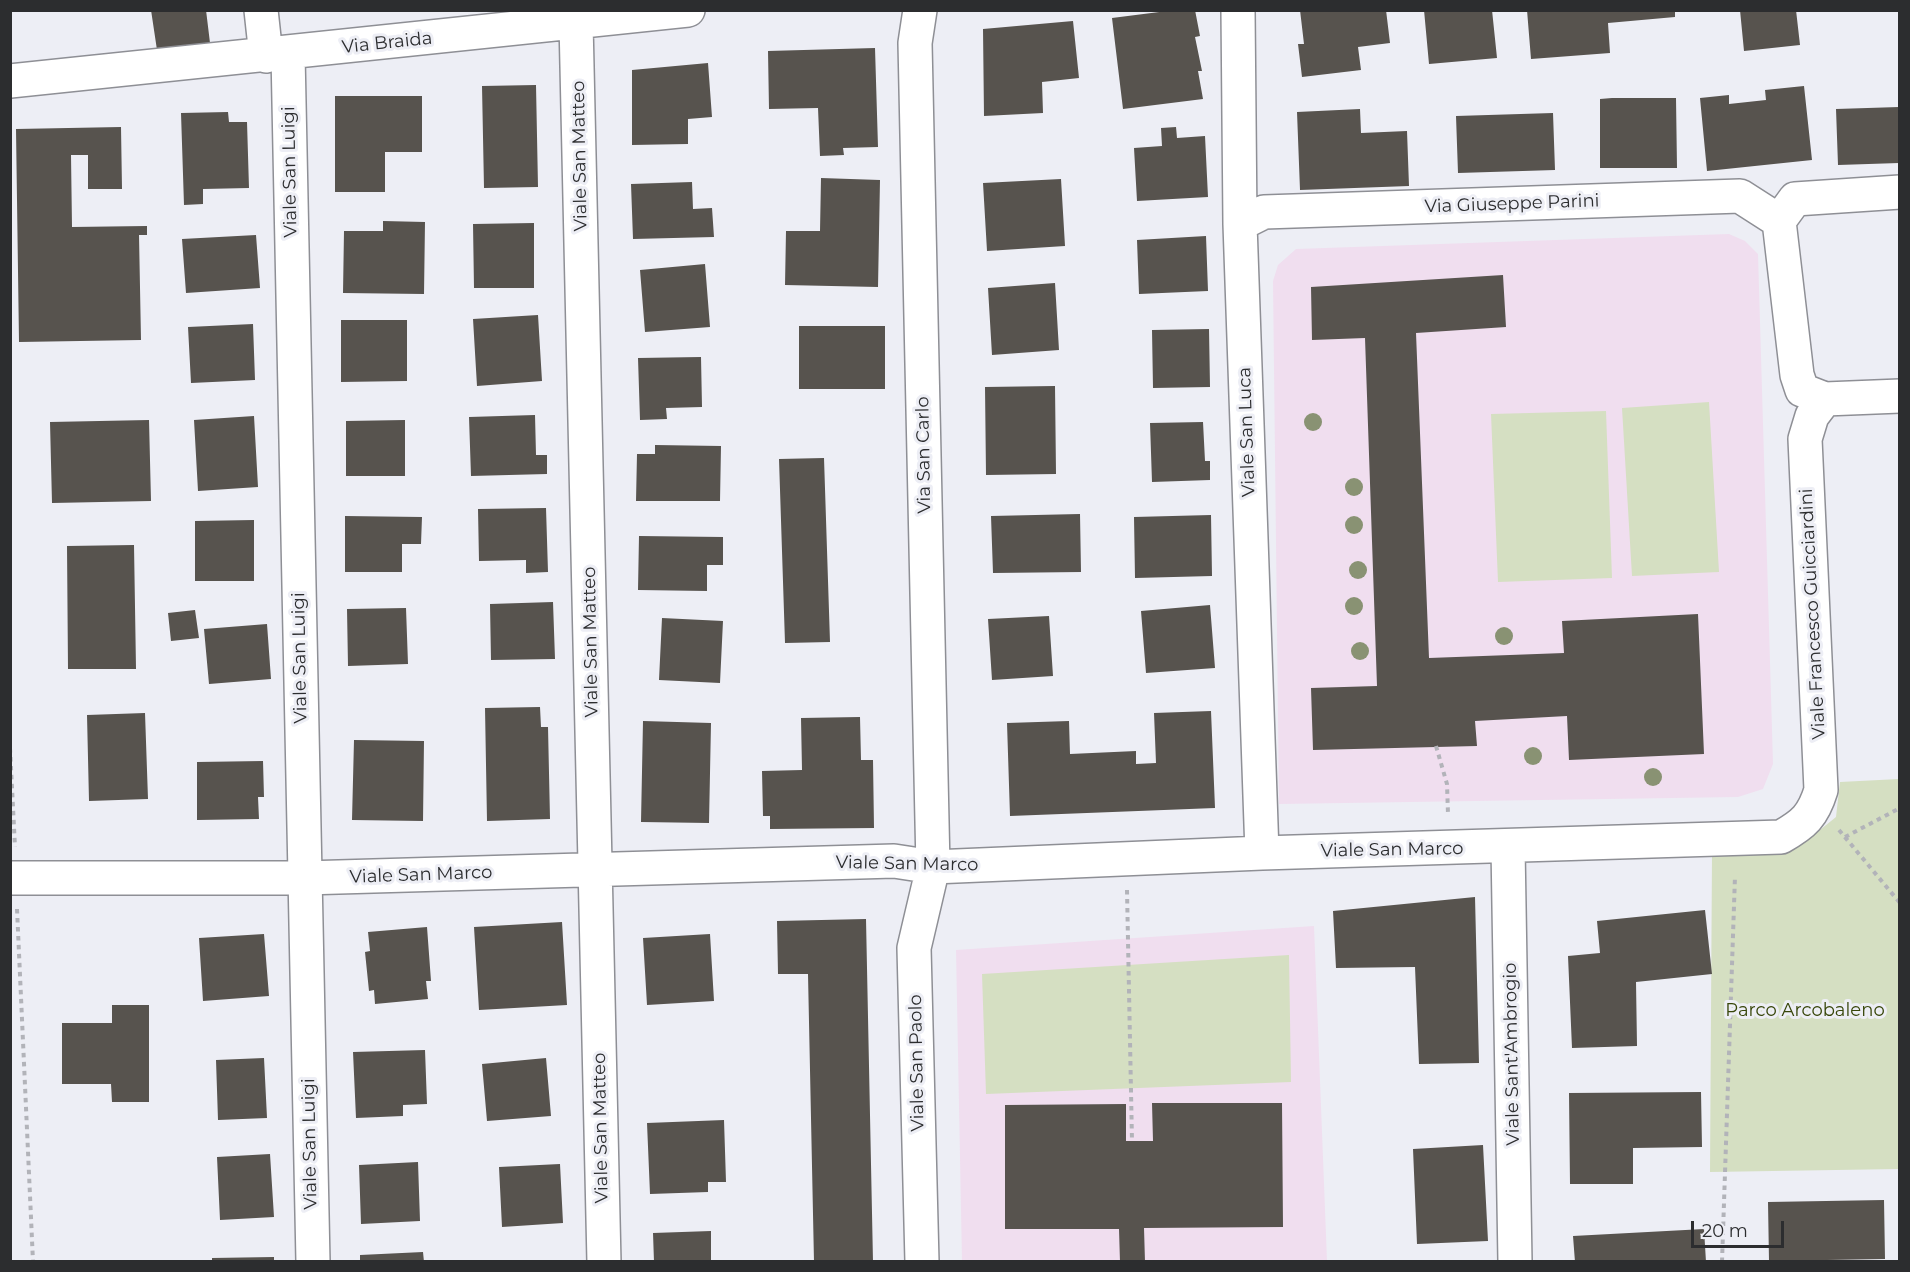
<!DOCTYPE html>
<style>
body{margin:0}
#map{position:relative;width:1910px;height:1272px;overflow:hidden;background:#edeef5;font-family:Montserrat,sans-serif}
canvas{display:block}
.frame{position:absolute;inset:0;border:12px solid #2c2d2f;pointer-events:none}
.scale{position:absolute;left:1691px;top:1221px;width:93px;height:27px;box-sizing:border-box;border:3px solid #2c2d2f;border-top:0;padding-left:8px;font-size:18px;line-height:21px;white-space:nowrap;color:#2c2d2f;-webkit-text-stroke:4px #edeef5;paint-order:stroke}
</style>
<div id="map">
<canvas width="1910" height="1272"></canvas>
<div class="frame"></div>
<div class="scale">20 m</div>
</div>
<script>
const g = document.querySelector('canvas').getContext('2d');
g.lineJoin = 'round';
function fill(path, color) {
  g.fillStyle = color;
  g.fill(path, 'evenodd');
}
function stroke(path, color, width, dash) {
  g.strokeStyle = color;
  g.lineWidth = width;
  g.lineCap = dash ? 'butt' : 'round';
  g.setLineDash(dash || []);
  g.stroke(path);
}
function write(font, color, halo, rows, align = 'center') {
  g.font = font + ' Montserrat,sans-serif';
  g.lineWidth = 6;
  g.setLineDash([]);
  g.textBaseline = 'middle';
  g.strokeStyle = halo;
  g.fillStyle = color;
  for (const [text, x, y, turn = 0] of rows) {
    g.save();
    g.translate(x, y);
    g.rotate((+turn || 0) * Math.PI / 180);
    g.textAlign = isNaN(turn) ? turn : align;
    if (halo) g.strokeText(text, 0, 0);
    g.fillText(text, 0, 0);
    g.restore();
  }
}
fill(new Path2D(`
 M1729,234L1745,241L1758,254L1773,764L1763,789L1738,797L1279,804L1273,281L1278,265L1296,249Z
 M1314,926L1327,1261H962L956,950Z`), '#f0deef');
fill(new Path2D(`
 M1709,402L1719,572L1632,576L1622,408Z
 M1606,411L1612,578L1498,582L1491,414Z
 M1899,779V1169L1710,1172L1712,853L1787,851L1810,838L1836,817L1840,782Z
 M1289,955L1291,1082L986,1094L982,974Z`), '#d5dfc2');
fill(new Path2D(`
 M151,10H206L210,43L157,50Z
 M1175,10H1195L1200,36L1195,37L1202,71H1198L1203,99L1123,109L1112,18Z
 M1300,10H1386L1390,43L1358,47L1361,70L1302,77L1298,44H1304Z
 M1424,10H1492L1497,58L1429,64Z
 M1527,10H1675V17L1608,23L1610,53L1531,59Z
 M1740,10H1796L1800,45L1744,51Z
 M1073,21L1079,78L1042,82L1043,113L984,116L983,29Z
 M875,48L878,147L843,148L844,155L820,156L818,108L769,109L768,51Z
 M708,63L712,117L688,119V144L632,145V70Z
 M536,85L538,187L484,188L482,86Z
 M1804,86L1812,160L1707,171L1700,98L1729,95V104L1766,100L1765,90Z
 M335,96H422V152H385V192H335Z
 M1612,98H1676L1677,168H1600V99Z
 M1899,107V163L1838,165L1836,109Z
 M1360,109L1361,133L1407,131L1409,186L1300,190L1297,112Z
 M228,112L229,122H247L249,188L203,189V204L184,205L181,113Z
 M1553,113L1555,170L1458,173L1456,116Z
 M121,127L122,189H88V155H71L72,227L147,226V235H139L141,340L19,342L16,129Z
 M1176,127L1177,138L1205,136L1208,197L1137,201L1134,148L1162,146L1161,128Z
 M821,178L880,180L878,287L785,285L786,231H820Z
 M1061,179L1065,246L987,251L983,183Z
 M692,182L693,209L712,208L714,237L633,239L631,184Z
 M383,221L425,222L424,294L343,293L344,231H383Z
 M534,223V288H474L473,224Z
 M256,235L260,288L186,293L182,239Z
 M1206,236L1208,291L1139,294L1137,240Z
 M705,264L710,327L645,332L640,270Z
 M1503,275L1506,327L1416,333L1429,658L1564,653L1562,621L1698,614L1704,754L1569,760L1567,716L1475,721L1477,746L1313,750L1311,688L1377,686L1365,338L1312,340L1311,287Z
 M1055,283L1059,350L992,355L988,288Z
 M538,315L542,381L477,386L473,319Z
 M341,320H407V381L341,382Z
 M253,324L255,380L191,383L188,327Z
 M799,326H885V389H799Z
 M1209,329L1210,387L1153,388L1152,330Z
 M701,357L702,407L666,408L667,419L640,420L638,358Z
 M1055,386L1056,474L986,475L985,387Z
 M535,415L536,455H547V474L471,476L469,417Z
 M254,416L258,487L198,491L194,420Z
 M149,420L151,501L52,503L50,422Z
 M405,420V476H346V421Z
 M1203,422L1205,461H1210V480L1152,482L1150,423Z
 M655,445L721,446L720,501H636L637,454H655Z
 M824,458L830,642L785,643L779,459Z
 M546,508L548,572L526,573V560L479,561L478,509Z
 M1080,514L1081,572L993,573L991,516Z
 M1211,515L1212,576L1135,578L1134,517Z
 M345,516L422,517L421,544H402V572H345Z
 M254,520V581H195V521Z
 M639,536L723,537V565H707V591L638,590Z
 M134,545L136,669H68L67,546Z
 M553,602L555,659L491,660L490,604Z
 M1210,605L1215,668L1146,673L1141,611Z
 M406,608L408,664L348,666L347,609Z
 M195,610L199,638L171,641L168,613Z
 M1049,616L1053,676L992,680L988,619Z
 M662,618L723,621L720,683L659,680Z
 M267,624L271,679L209,684L204,629Z
 M540,707L541,727H548L550,819L487,821L485,708Z
 M1211,711L1215,808L1010,816L1007,723L1069,721L1070,754L1136,751V764L1156,763L1154,713Z
 M145,713L148,799L89,801L87,715Z
 M860,717L861,760H873L874,828L770,829V816H763L762,771L802,770L801,718Z
 M643,721L711,723L709,823L641,822Z
 M354,740L424,741L423,821L352,820Z
 M263,761L264,797H258L259,819L197,820V762Z
 M1475,897L1479,1063L1419,1064L1415,967L1336,968L1333,911Z
 M1705,910L1712,974L1636,982L1637,1046L1572,1048L1568,956L1600,953L1597,921Z
 M866,919L873,1262H814L808,974H778L777,921Z
 M562,922L567,1005L479,1010L474,927Z
 M427,927L431,981H426L428,999L375,1004L374,990L369,991L365,952L370,951L368,932Z
 M264,934L269,996L203,1001L199,938Z
 M710,934L714,1001L647,1005L643,938Z
 M112,1005H149V1102H112L111,1084H62V1023H112Z
 M425,1050L427,1104L403,1105V1116L356,1118L353,1052Z
 M264,1058L267,1118L218,1120L216,1060Z
 M546,1058L551,1116L487,1121L482,1064Z
 M1701,1092L1702,1147L1633,1148V1184H1570L1569,1093Z
 M1152,1103H1282L1283,1227L1144,1228L1145,1262H1120L1119,1229H1005V1105L1126,1104V1141H1153Z
 M724,1120L726,1182H708V1192L650,1194L647,1123Z
 M1483,1145L1488,1241L1417,1244L1413,1149Z
 M270,1154L274,1217L220,1220L217,1157Z
 M418,1162L420,1221L361,1224L359,1165Z
 M560,1164L563,1223L502,1227L499,1167Z
 M1884,1200L1885,1259L1769,1261L1768,1202Z
 M1704,1229L1706,1262H1575L1573,1236Z
 M711,1231V1262H654L653,1233Z
 M423,1252L424,1262H360V1255Z
 M274,1257V1262H212V1258Z`), '#57534e');
const minor = new Path2D(`
 M261,10L266,56
 M920,10L915,43L933,867L914,948L922,1262
 M1238,10L1240,224L1262,853
 M576,22L604,1262
 M288,54L313,1262
 M10,81L688,10
 M1900,192L1795,199L1779,221L1797,375L1802,390L1825,399L1900,396
 M1240,224L1264,212L1740,196L1779,221
 M1508,847L1515,1262
 M10,878H304L894,861L933,867L1262,853L1781,837C1804,824 1813,816 1821,790L1805,439L1812,416L1825,399`);
stroke(minor, '#8e8f95', 36);
stroke(new Path2D(`
 M1436,746L1447,784L1448,814
 M10,748L15,847
 M1839,830L1900,903
 M1845,837L1900,808
 M1127,890L1132,1141
 M17,909L33,1262
 M1722,1262L1735,876`), '#b2b3b9', 4, [4.5, 4.5]);
stroke(minor, '#fff', 33);
g.fillStyle = '#899273';
for (const [x, y] of [
 [1313,422],
 [1354,487],
 [1354,525],
 [1358,570],
 [1354,606],
 [1504,636],
 [1360,651],
 [1533,756],
 [1653,777]
]) {
  g.beginPath();
  g.arc(x, y, 9, 0, 2 * Math.PI);
  g.fill();
}
write('18px', '#2c2d2f', '#edeef5', [
 ["Via Braida",387,43,-6],
 ["Viale San Matteo",580,156,-91],
 ["Viale San Luigi",290,172,-91],
 ["Via Giuseppe Parini",1512,204,-2],
 ["Viale San Luca",1247,432,-92],
 ["Via San Carlo",924,455,-91],
 ["Viale Francesco Guicciardini",1813,614,-93],
 ["Viale San Matteo",591,642,-91],
 ["Viale San Luigi",300,658,-91],
 ["Viale San Marco",1392,850,-1],
 ["Viale San Marco",907,864,1],
 ["Viale San Marco",421,875,-2],
 ["Viale Sant'Ambrogio",1512,1054,-91],
 ["Viale San Paolo",917,1063,-91],
 ["Viale San Matteo",601,1128,-91],
 ["Viale San Luigi",310,1144,-91]
]);
write('18px', '#374609', '#edeef5', [
 ["Parco Arcobaleno",1805,1011]
]);
</script>
